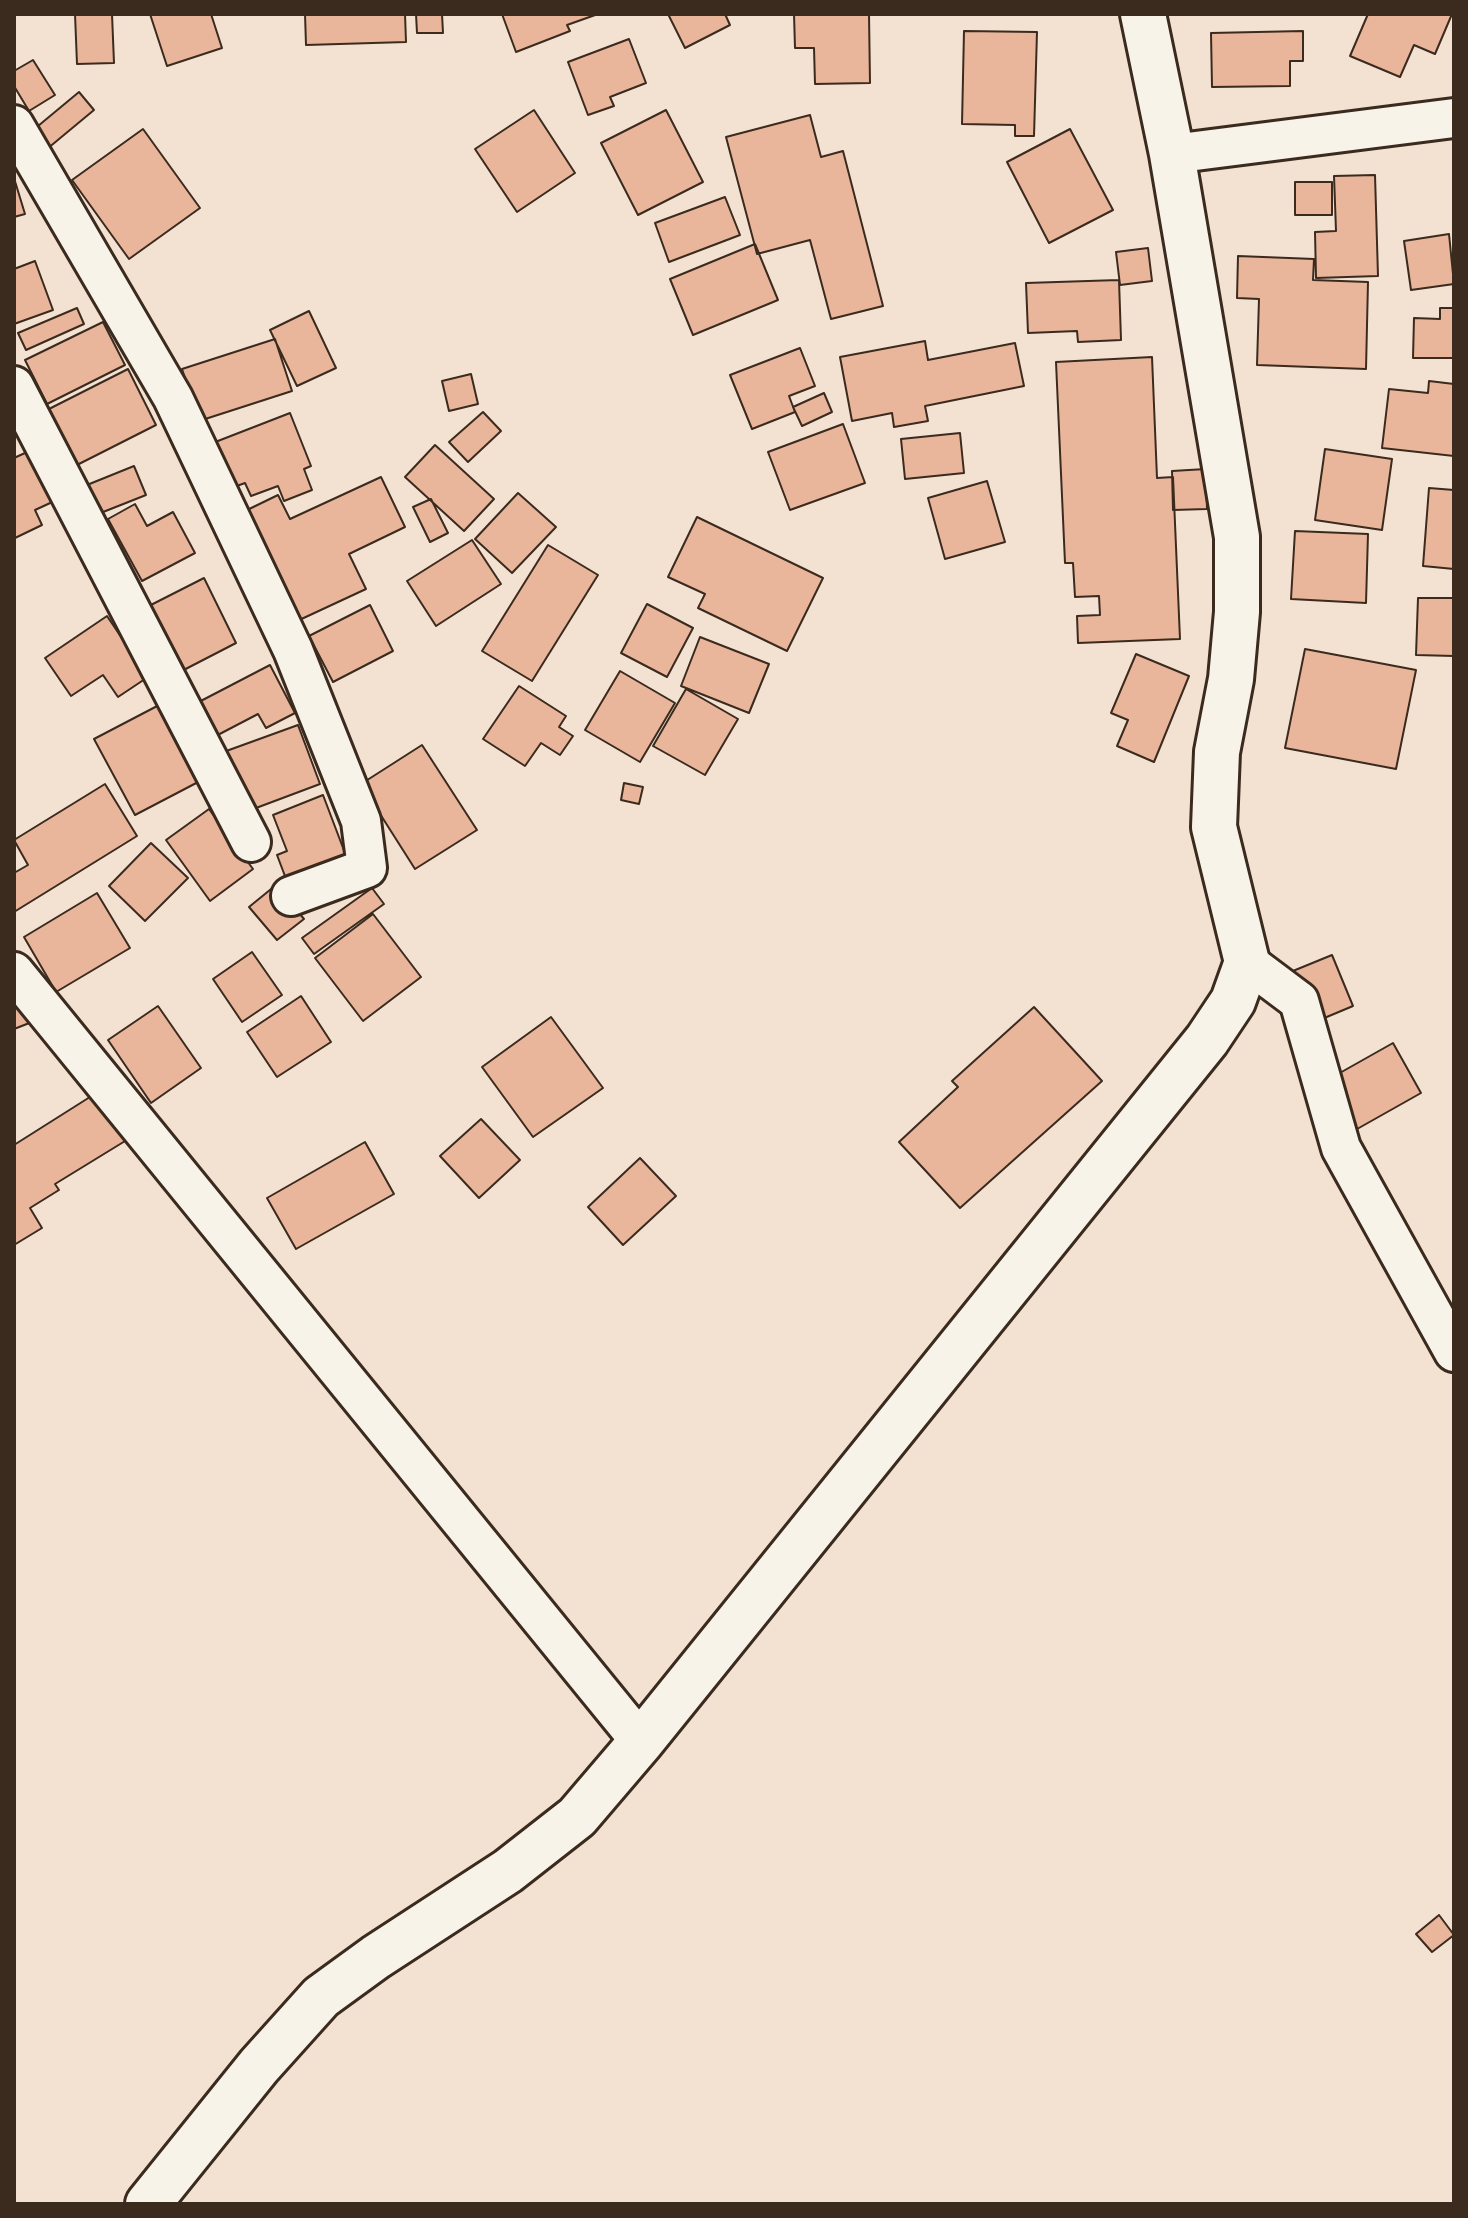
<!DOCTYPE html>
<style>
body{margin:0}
#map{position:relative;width:1468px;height:2218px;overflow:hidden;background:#f3e1d1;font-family:"Gochi Hand",sans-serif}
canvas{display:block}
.frame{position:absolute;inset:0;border:16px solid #3b2a1e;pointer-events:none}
</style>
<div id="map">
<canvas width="1468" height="2218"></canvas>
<div class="frame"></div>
</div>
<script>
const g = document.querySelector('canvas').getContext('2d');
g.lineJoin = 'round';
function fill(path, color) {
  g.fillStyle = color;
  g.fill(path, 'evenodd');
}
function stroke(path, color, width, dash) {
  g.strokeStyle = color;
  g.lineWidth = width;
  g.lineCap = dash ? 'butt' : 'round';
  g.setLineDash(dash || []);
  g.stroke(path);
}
const building = new Path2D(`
 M75,14H112L114,63L77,64Z
 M150,14H211L222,48L167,66Z
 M305,14H405L406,42L306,45Z
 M416,14H442L443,33H417Z
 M502,14H598L567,25L570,31L516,52Z
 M668,14H725L730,25L685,48Z
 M794,14H869L870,83L815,84L814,48H795Z
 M1368,14H1452L1435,54L1414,45L1400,77L1350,56Z
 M964,31L1037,32L1034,136H1015V125L962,124Z
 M1303,31V61H1290V86L1212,87L1211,33Z
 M629,39L646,83L610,97L614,106L588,115L568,62Z
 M33,60L55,95L29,111L14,86V71Z
 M79,92L94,110L47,149L32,131Z
 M534,110L575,173L517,212L475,149Z
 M666,110L703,182L638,215L601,143Z
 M810,115L821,157L843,151L883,306L831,319L810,240L757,254L726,137Z
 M143,129L200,208L129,259L72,180Z
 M1070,129L1113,210L1049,243L1007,162Z
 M1375,175L1378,276L1316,278L1315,232L1336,231L1334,176Z
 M14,178L25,214L14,217Z
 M1295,182H1332V215H1295Z
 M725,197L740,235L669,262L655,223Z
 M1449,234L1454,284L1411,290L1404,241Z
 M755,244L778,300L693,335L670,279Z
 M1148,248L1152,281L1120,285L1116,252Z
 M1238,256L1314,259L1313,280L1368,282L1366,369L1257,365L1259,299L1237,298Z
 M35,261L53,310L14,324V269Z
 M1119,280L1121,340L1078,342L1077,331L1028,333L1026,283Z
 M77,308L84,324L26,350L18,333Z
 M1440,308H1454V358H1413L1414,318L1440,319Z
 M309,311L336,368L297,386L270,330Z
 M103,322L125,365L47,404L25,360Z
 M275,339L292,391L199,421L182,369Z
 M925,341L928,360L1015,343L1024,386L925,406L928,421L894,427L892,413L852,421L840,357Z
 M800,348L815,386L789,396L795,412L752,429L730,375Z
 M1152,357L1157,478L1173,477L1180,639L1078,643L1077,616L1100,615L1099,596L1075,597L1073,563H1065L1056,362Z
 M128,369L156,425L75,466L47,410Z
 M471,374L478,404L449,411L442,381Z
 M1429,381L1454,384V456L1382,448L1389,389L1428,393Z
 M824,393L832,412L802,426L793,407Z
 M483,412L501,431L468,462L449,442Z
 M290,413L311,466L304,469L312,490L284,501L278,486L251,496L245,483L223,491L205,446Z
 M843,424L865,483L790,510L768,452Z
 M960,433L964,473L905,479L901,439Z
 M435,445L494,499L464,531L405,477Z
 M36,448L61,498L35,510L42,525L15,538L14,458Z
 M1325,449L1392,459L1382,530L1315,520Z
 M134,466L146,495L93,516L82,487Z
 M1206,469L1207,509L1173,510L1172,471Z
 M381,477L405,527L349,554L366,589L295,622L243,512L278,495L290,519Z
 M987,481L1005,542L945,559L928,498Z
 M1429,488L1454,490V569L1423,566Z
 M518,493L556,527L512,573L475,539Z
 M431,499L448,533L430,542L413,507Z
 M135,504L147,526L173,512L195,553L142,581L108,519Z
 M697,517L823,578L787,651L698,608L705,594L668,577Z
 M1295,531L1368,534L1366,603L1291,599Z
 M472,540L501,584L436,626L407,581Z
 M548,545L598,575L532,681L482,651Z
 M204,578L236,643L174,675L141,610Z
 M1418,598H1454V656L1416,655Z
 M647,604L693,628L667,677L621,653Z
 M370,605L393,651L333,682L309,636Z
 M107,616L148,677L118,697L103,675L71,696L45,658Z
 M700,637L769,664L749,713L681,686Z
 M1305,649L1416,670L1396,769L1285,748Z
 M1136,654L1189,676L1154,762L1117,746L1128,720L1111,713Z
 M270,665L295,713L266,728L258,714L212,738L195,704Z
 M620,671L675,703L640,762L585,730Z
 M519,686L566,716L559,727L573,736L560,755L541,743L525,766L483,739Z
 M686,689L738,719L705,775L653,746Z
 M161,704L202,780L135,815L94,739Z
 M298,725L320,784L240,814L218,754Z
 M422,745L477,830L415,869L361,784Z
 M624,783L643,787L639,804L621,800Z
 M105,784L137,836L14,912V873L28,865L14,840Z
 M323,795L348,861L288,884L277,855L287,851L273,815Z
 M209,809L253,869L210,901L166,840Z
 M151,843L188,878L145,921L109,886Z
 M276,885L304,919L277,940L249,907Z
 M372,888L384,904L314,954L302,938Z
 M97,893L130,948L56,992L24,937Z
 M373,914L421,977L363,1021L315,958Z
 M252,952L282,995L242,1022L213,979Z
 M1332,955L1353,1006L1310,1024L1288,973Z
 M14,996L32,1022L14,1029Z
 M301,996L331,1042L277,1077L247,1032Z
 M158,1006L201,1068L151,1103L108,1040Z
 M1034,1007L1102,1081L960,1208L899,1142L958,1087L952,1081Z
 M551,1017L603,1088L533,1137L482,1067Z
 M1393,1043L1421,1093L1350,1133L1322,1083Z
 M101,1090L130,1138L55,1184L59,1190L30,1208L42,1228L14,1245V1145Z
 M481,1119L520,1160L479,1198L440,1156Z
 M365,1142L394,1194L296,1249L267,1198Z
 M640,1158L676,1196L623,1245L588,1207Z
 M1439,1915L1454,1935L1432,1952L1416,1934Z`);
fill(building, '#e9b69b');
stroke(building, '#3b2a1e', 2);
const minor = new Path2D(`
 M14,125L173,398L293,650L361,821L367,868L291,896
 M1172,154L1454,118
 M14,386L251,842
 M1247,962L1299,1001L1341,1148L1454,1352
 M14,972L641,1742`);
const secondary = new Path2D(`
 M148,2204L259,2066L321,1997L376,1957L508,1871L577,1817L641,1742L1207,1040L1233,1001L1247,962L1214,827L1217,752L1231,679L1237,612V537L1172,154L1143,14`);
stroke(minor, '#3b2a1e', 44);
stroke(secondary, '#3b2a1e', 50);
stroke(minor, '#f7f3e8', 38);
stroke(secondary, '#f7f3e8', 44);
</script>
